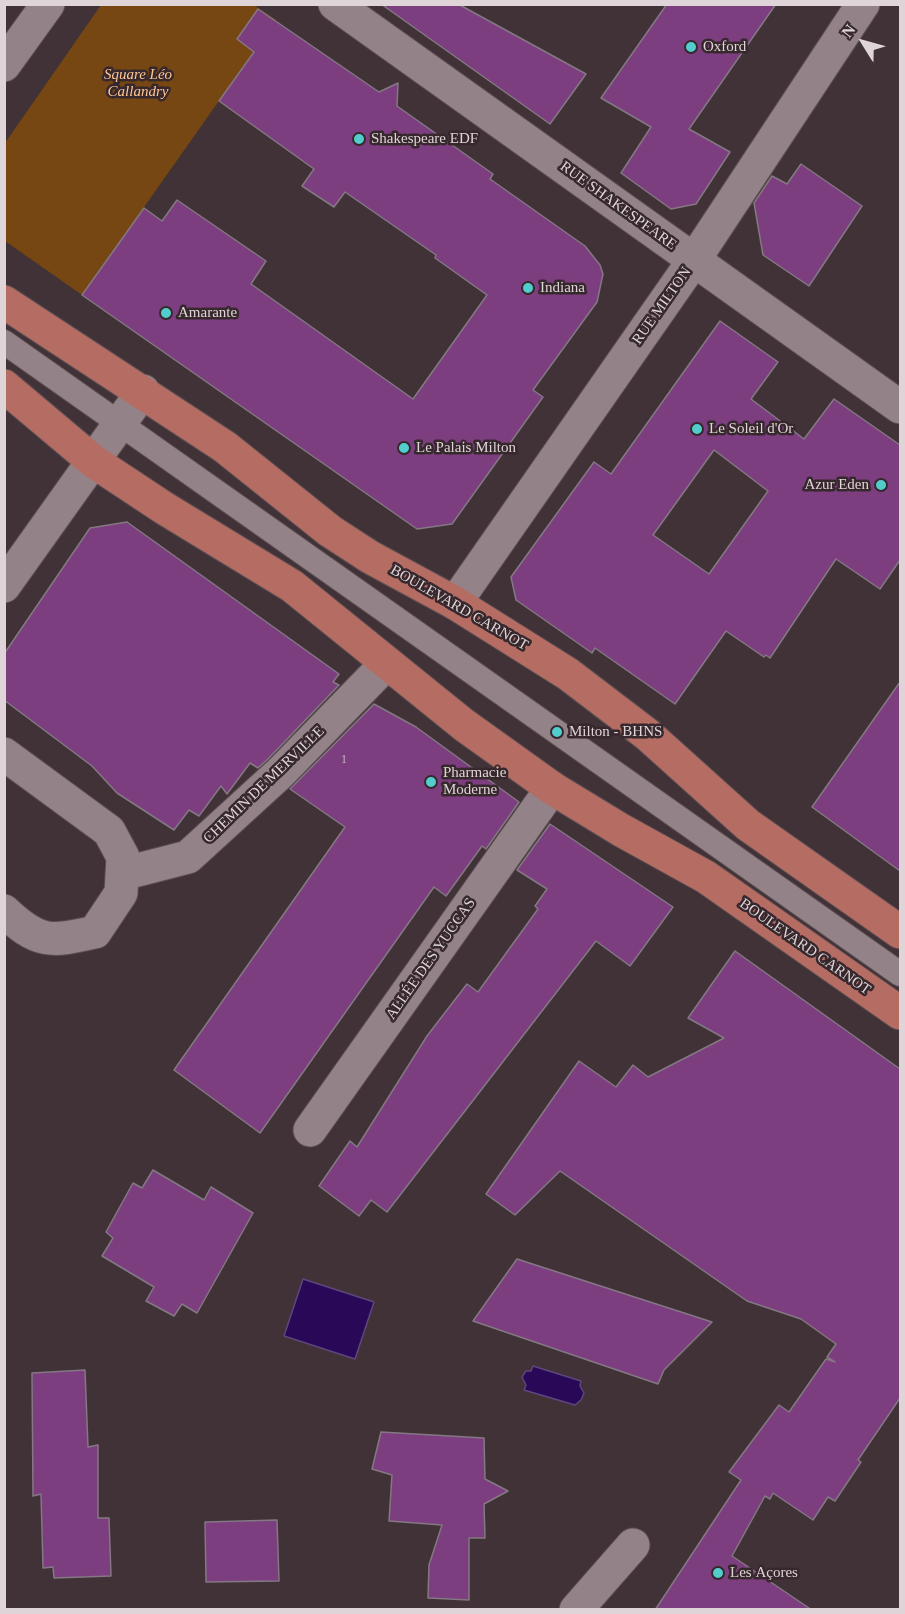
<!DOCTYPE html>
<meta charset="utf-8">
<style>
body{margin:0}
#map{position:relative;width:905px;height:1614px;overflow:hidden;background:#403236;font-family:"Times New Roman",serif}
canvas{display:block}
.frame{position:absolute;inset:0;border:6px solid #dfd5d8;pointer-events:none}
.north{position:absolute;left:833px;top:12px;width:60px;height:60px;-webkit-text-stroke:4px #36282c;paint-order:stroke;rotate:307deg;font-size:16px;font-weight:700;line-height:24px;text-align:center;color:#dfd5d8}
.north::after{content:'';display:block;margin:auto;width:21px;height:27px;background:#dfd5d8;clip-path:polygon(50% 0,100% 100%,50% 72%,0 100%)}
</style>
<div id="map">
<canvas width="905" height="1614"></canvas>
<div class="frame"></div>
<div class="north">N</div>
</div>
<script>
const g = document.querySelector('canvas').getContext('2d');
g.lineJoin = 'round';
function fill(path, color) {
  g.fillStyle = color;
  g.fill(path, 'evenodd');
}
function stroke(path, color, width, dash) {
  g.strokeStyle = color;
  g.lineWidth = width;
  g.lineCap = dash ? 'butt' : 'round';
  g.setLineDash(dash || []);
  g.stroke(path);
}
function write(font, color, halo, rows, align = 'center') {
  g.font = font + ' "Times New Roman",serif';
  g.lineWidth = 5;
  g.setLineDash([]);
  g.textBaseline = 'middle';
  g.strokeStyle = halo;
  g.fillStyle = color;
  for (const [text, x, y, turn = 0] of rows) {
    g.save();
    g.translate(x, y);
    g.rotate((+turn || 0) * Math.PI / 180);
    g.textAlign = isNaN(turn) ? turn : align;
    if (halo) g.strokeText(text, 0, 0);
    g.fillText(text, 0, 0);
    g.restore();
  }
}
fill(new Path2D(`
 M101,5H254L276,20L82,295L5,241V143Z`), '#764712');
const water = new Path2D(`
 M303,1279L374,1302L355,1359L284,1336Z
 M533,1366L581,1381L580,1386L584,1393L581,1400L575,1405L524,1390L526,1385L522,1377L526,1371H531Z`);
fill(water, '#280857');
stroke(water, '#5f467e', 1.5);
const building = new Path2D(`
 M381,4H458L586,74L550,124Z
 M667,4H776L689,129L730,152L696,204L671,209L621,173L651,127L601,98Z
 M258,9L379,92L398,83L397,106L493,174L490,179L585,246L600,265L603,274L597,302L533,390L543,397L452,524L417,529L82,295L144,208L162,221L177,200L266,261L251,284L413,399L487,295L435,258L436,255L345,192L334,207L302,186L314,169L219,101L254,52L237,39Z
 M801,164L862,206L809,286L763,255L754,203L772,176L787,184Z
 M720,321L778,362L751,399L804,439L834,399L900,445V560L880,589L836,559L770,658L766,655L764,657L726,631L675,704L595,648L592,653L516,600L511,577L594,462L611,474ZM714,450L768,491L709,574L653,535Z
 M127,522L339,674L333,682L339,685L268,759L258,768L250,763L227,794L221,786L199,816L189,810L174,830L117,793L92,766L4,700V654L90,528Z
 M900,682V871L812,807Z
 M374,704L416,727L519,802L486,849L482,846L446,896L434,887L260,1133L174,1070L345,827L290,789Z
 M550,824L673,907L630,966L596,941L387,1212L371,1200L359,1216L319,1186L350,1141L357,1147L427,1036L467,984L478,992L538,909L535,906L547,889L517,870Z
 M735,951L900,1069V1398L858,1460L861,1462L835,1501L828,1497L813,1520L773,1493L770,1499L765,1496L732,1556L812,1610H655L741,1480L729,1472L779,1405L789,1412L826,1359L835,1362L827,1357L836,1344L801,1319L747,1301L560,1171L515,1215L486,1194L579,1061L616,1087L633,1065L648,1077L724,1038L688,1018Z
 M153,1170L204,1200L211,1187L253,1213L197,1313L182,1304L174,1316L146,1301L154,1287L102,1256L113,1238L106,1232L133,1183L142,1188Z
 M517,1259L712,1322L664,1370L658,1384L473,1321Z
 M85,1370L88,1447L98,1445V1518H109L111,1576L54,1578L53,1567L43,1568L41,1494L33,1496L32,1373Z
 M381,1432L484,1438L485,1479L508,1491L484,1504L485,1538H469V1600L428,1598L429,1565L442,1525L389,1521L392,1475L372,1469Z
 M277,1520L279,1581L206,1582L205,1522Z`);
fill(building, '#7d3e80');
stroke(building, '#837883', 1.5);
const lane = new Path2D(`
 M4,342L900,974`);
const street = new Path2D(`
 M335,4L900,407
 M4,65L48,4
 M4,586L143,391
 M455,603L694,260L863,4
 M4,754L109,831L123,857L121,893L95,932C50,942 39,944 4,911
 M122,874L188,857L281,772L386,664
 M310,1130L552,788
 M576,1610L633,1545`);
const primary = new Path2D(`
 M4,302L225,447L330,531L370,557L455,603L568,674L648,735L748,825L900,932
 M4,386L93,461L164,508L292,586L464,725L552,788L621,830L706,877L900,1013`);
stroke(lane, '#5b4e52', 26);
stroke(street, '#5b4e52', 35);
stroke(primary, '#5b4e52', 35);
stroke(lane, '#938287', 24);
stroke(street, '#938287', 33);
stroke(primary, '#b56c63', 33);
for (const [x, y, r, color] of [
 [691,47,6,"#52cdcc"],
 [359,139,6,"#52cdcc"],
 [528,288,6,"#52cdcc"],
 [166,313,6,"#52cdcc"],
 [697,429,6,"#52cdcc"],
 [404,448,6,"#52cdcc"],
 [881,485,6,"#52cdcc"],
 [557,732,6,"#52cdcc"],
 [431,782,6,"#52cdcc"],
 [718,1573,6,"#52cdcc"]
]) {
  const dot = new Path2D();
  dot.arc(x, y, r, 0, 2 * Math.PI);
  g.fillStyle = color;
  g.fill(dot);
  stroke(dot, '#36282c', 2);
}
write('12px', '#c6afc2', null, [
 ["1",344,760]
]);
write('15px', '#dfd5d8', '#36282c', [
 ["Oxford",703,47],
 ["Shakespeare EDF",371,139],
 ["Indiana",540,288],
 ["Amarante",178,313],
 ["Le Soleil d'Or",709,429],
 ["Le Palais Milton",416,448],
 ["Azur Eden",869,485,"right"],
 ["Milton - BHNS",569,732],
 ["Pharmacie",443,773],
 ["Moderne",443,790],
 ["Les Açores",730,1573]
], 'left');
write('italic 15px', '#ffc692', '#36282c', [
 ["Square Léo",138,75],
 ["Callandry",138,92]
]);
write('15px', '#dfd5d8', '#36282c', [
 ["RUE SHAKESPEARE",618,206,36],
 ["RUE MILTON",662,306,-55],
 ["BOULEVARD CARNOT",459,608,30],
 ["CHEMIN DE MERVILLE",264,785,-44],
 ["BOULEVARD CARNOT",805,947,35],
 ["ALLÉE DES YUCCAS",431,959,-55]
]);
</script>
